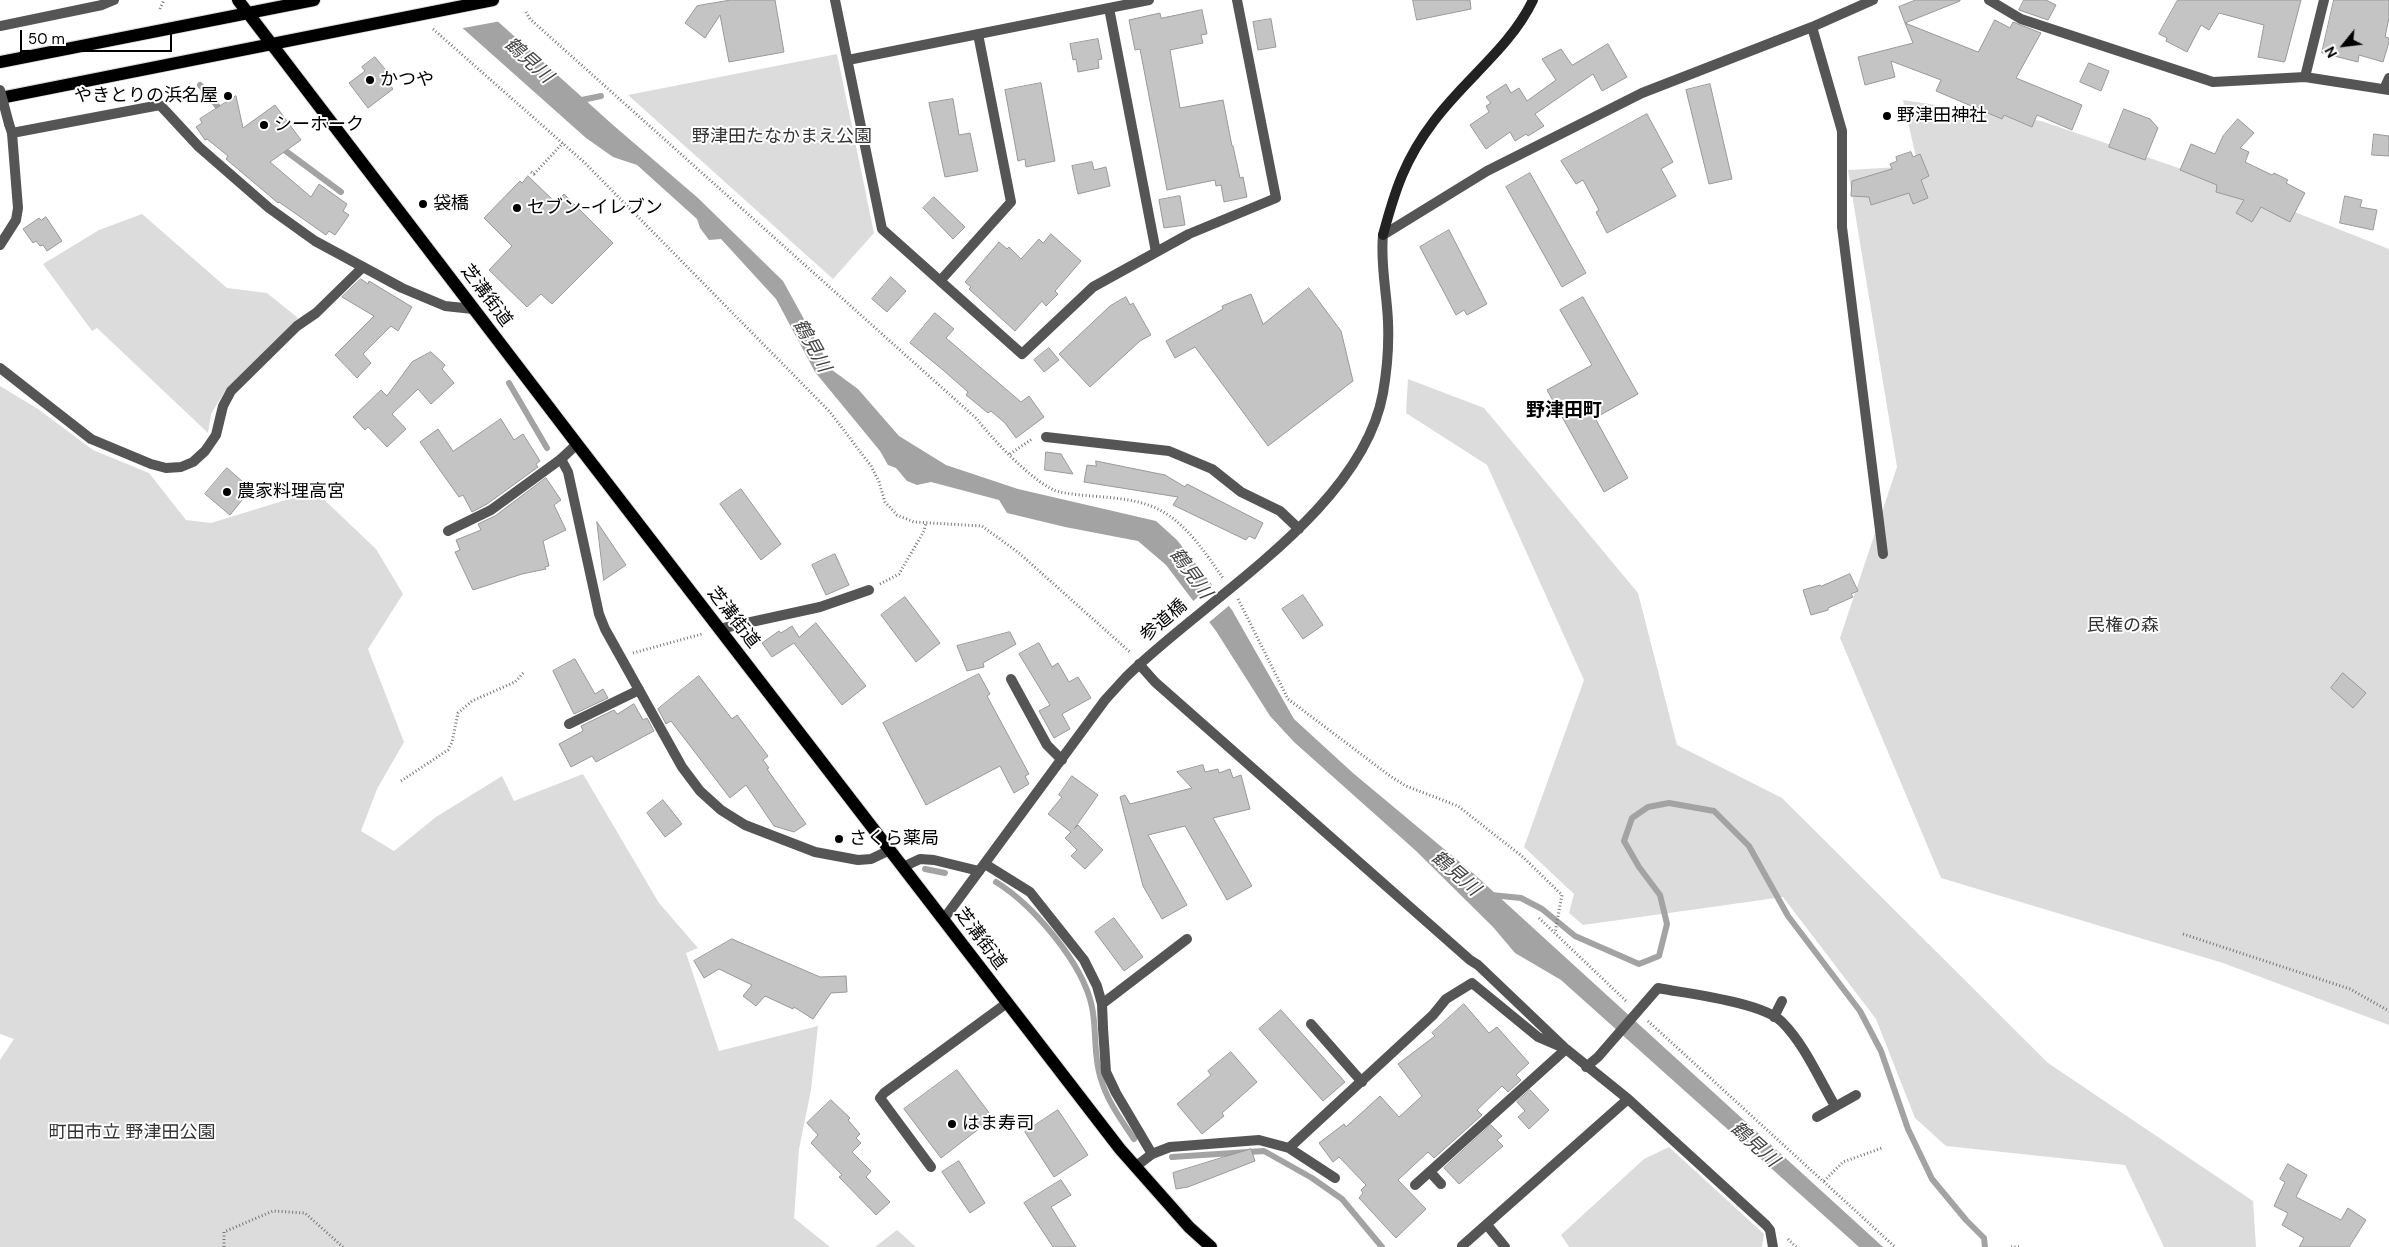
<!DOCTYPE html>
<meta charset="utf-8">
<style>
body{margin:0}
#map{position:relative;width:2389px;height:1247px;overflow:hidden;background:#fff;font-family:"DM Sans",sans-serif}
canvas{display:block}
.north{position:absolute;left:2319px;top:20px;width:50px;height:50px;-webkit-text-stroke:4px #fff;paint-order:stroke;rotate:241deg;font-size:14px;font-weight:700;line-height:20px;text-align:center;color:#000}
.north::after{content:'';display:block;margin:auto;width:18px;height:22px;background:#000;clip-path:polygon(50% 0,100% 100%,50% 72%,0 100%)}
.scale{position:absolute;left:20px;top:30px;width:152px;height:22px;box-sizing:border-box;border:2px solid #000;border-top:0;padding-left:6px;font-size:15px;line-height:18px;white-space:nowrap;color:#000;-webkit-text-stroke:4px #fff;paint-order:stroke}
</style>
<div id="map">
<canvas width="2389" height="1247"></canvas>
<div class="north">N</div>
<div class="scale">50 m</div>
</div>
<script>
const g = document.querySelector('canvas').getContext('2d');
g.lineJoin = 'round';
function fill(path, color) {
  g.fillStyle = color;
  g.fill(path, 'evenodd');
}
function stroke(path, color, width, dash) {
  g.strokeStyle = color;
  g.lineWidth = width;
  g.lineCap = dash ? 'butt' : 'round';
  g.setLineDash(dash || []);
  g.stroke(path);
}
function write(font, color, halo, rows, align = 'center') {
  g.font = font + ' "DM Sans","Noto Sans JP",sans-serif';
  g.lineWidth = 4;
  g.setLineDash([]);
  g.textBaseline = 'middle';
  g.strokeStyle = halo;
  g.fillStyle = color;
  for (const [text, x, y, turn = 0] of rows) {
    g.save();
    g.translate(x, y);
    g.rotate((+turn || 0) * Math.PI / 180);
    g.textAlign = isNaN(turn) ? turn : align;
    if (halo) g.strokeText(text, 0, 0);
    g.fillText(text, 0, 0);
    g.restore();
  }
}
fill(new Path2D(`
 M837,54L874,233L833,279L628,95Z
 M1903,100L2041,121L2208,178L2389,249V1025L2223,963L1941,878L1840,638L1897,467L1848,170L1918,166Z
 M142,214L227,288L267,293L298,318L225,391L211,414L208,433L97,328L92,331L43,264L99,230Z
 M1408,379L1484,408L1638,593L1677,745L1782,798L2048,1063L2253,1201L2256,1247H2164L2125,1165L1946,1146L1915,1118L1876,1019L1783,897L1583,925L1569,913L1574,894L1524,847L1584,680L1487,465L1406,413Z
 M0,386L38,409L93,450L149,473L186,520L211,523L315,491L376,549L403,594L368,649L404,742L377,789L361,831L394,851L436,817L502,776L514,801L583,774L659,903L698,948L686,953L719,1051L818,1026L811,1090L799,1149L794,1218L830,1247H0V1060L14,1039L0,1034Z
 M1669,1147L1764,1234L1762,1247H1569L1561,1235L1644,1159Z
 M897,1230L916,1247H875Z`), '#dcdcdc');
fill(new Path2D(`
 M431,0H474L613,125L698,198L783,281L832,370L858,389L899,436L946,465L1018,489L1156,521L1177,540L1232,610L1294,719L1353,773L1474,874L1883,1247H1859L1561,980L1515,953L1493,927L1415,850L1294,742L1270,716L1216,631L1166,565L1138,541L1065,527L1007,513L999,500L931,482L917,485L907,481L896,468L888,465L880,451L815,372L776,299L721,239L709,240L700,228L697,219L637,165L613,157L586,138Z`), '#a3a3a3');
fill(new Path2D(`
 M428,0H478L501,21L458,29Z
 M1214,583L1231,604L1207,624L1191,603Z`), '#fff');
stroke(new Path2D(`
 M200,85L223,113
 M577,101L601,96
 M279,146L341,192
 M509,383L547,448
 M925,869L945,873
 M996,882C1033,905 1083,963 1092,1007C1097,1031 1093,1056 1101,1079C1107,1101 1122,1121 1134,1139
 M1491,895L1521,898L1542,909L1575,936L1639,964L1659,956L1667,924L1660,895L1639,867L1624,841L1632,818L1648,807L1669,803L1714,811L1749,846L1788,916L1860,1011L1881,1051L1908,1129L1932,1179L1966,1220L1984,1238L1985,1247
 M1172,1157L1264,1151L1312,1178L1342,1199L1382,1247`), '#a3a3a3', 6);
const building = new Path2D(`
 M731,0H775L784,52L729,62L720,15L705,38L685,23L697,6Z
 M1413,0H1470L1471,9L1417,20Z
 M1916,0H1960V1L1905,23L1899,7Z
 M2024,0H2046L2056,5L2048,20L2019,10Z
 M2178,0H2301L2285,61L2284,62L2258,57L2264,25L2219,13L2209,30L2201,25L2187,52L2166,41L2167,38L2159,34Z
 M2334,0H2389V18L2385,37L2389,38V42L2383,62L2359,55L2358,62L2322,53Z
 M1202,10L1207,34L1201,35L1203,43L1170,50L1180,108L1223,100L1232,146H1233L1240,178L1243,177L1247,197L1224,202L1221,185L1216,186L1215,180L1167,190L1140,49L1135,50L1129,20L1160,13L1161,18Z
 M1271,19L1276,47L1258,50L1253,22Z
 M1995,20L2010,28L2013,22L2041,33L2016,78L2082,105L2072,130L2037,115L2032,127L2004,115L2002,119L1936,91L1941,80L1891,61L1895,77L1865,85L1858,57L1913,43L1905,23L1978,52Z
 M1098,39L1102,59L1098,60L1099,68L1078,72L1076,59L1073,60L1070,44Z
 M1608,44L1627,77L1602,91L1593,74L1535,114L1544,126L1528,136L1526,134L1515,141L1510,132L1486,149L1470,125L1489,112L1486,106L1491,103L1486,97L1506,84L1511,93L1519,88L1527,101L1556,80L1542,59L1561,49L1572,65Z
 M375,57L389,74L385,78L393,89L368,108L349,83L365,71L362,67Z
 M2089,63L2109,71L2101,91L2080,82Z
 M1041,83L1055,161L1026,167L1025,159L1018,161L1005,90Z
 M1710,84L1732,179L1709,184L1686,90Z
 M236,96L243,128L275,105L301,140L270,162L311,197L319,184L347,204L343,211L349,215L335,235L329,231L326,235L279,202L278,203L226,159L228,156L207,139L205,140L196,127L202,123L200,119Z
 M953,99L959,135L970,133L978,171L945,177L929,103Z
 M2124,109L2150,119L2158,128L2145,160L2109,147Z
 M1647,114L1673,162L1661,169L1676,196L1607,233L1596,212L1599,210L1583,180L1576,184L1561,161Z
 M2238,119L2254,133L2240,148L2249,152L2245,162L2272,175L2274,173L2288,180L2286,183L2305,193L2290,222L2261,207L2252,222L2236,213L2244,200L2216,192L2217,185L2180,170L2191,144L2215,154L2223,136Z
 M2374,134L2389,136V156L2372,155Z
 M1911,152L1913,157L1920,154L1929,176L1921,180L1928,198L1913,204L1909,193L1871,205L1869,197L1851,196L1852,181L1892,169L1890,164L1897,161L1896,157Z
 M1092,162L1094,170L1106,167L1110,186L1078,194L1072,166Z
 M1530,173L1586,273L1562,287L1506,187Z
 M528,176L556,203L564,194L613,243L552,304L541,294L527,307L489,270L512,246L484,218L520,181L522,183Z
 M1180,196L1185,225L1164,228L1159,200Z
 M2345,196L2362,200L2360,207L2377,210L2373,230L2340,223Z
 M934,197L965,227L953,239L923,208Z
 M46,217L62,241L47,251L43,245L40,246L36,241L33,243L23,229L39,218L41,220Z
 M1449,230L1487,304L1467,315L1464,310L1456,315L1420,247Z
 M1051,234L1081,261L1055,291L1058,294L1046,306L1042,301L1015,331L969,289L971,287L965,282L999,242L1007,249L1009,247L1021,259L1039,239L1043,243Z
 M891,277L906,291L887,312L872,299Z
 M361,279L368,284L369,281L412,307L398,331L391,326L363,354L371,363L357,378L335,355L374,316L342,297Z
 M1309,288L1341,331L1353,381L1268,446L1195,347L1175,358L1166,341L1223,309L1222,306L1251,294L1263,324Z
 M1126,297L1130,305L1133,303L1151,335L1140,341L1090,387L1059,354L1110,306Z
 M1583,297L1638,394L1595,418L1628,478L1604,492L1547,390L1592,365L1560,310Z
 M935,313L954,329L946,338L1021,402L1029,396L1044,417L1016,438L1005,423L991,411L988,413L966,395L968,392L943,370L910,343Z
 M1049,348L1059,360L1044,372L1034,360Z
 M431,352L445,365L442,369L454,383L431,404L418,389L392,414L406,429L387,447L368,427L365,430L353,417L381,390L387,396L412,362Z
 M501,419L514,440L523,434L540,461L536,464L538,467L487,504L472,512L463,495L459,497L420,442L438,429L453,451Z
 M1046,452L1061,454L1073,474L1045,470Z
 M1096,461L1165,475L1185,487L1187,484L1263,523L1255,539L1249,536L1246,540L1173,505L1178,497L1084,482L1087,465L1096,466Z
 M227,468L251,489L230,515L205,494Z
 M546,478L561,500L554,505L566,530L543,541L549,566L545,567L546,569L522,574L473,590L455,552L460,550L456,540L481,530L478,524L495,516Z
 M741,489L781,544L761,560L720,504Z
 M597,522L626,565L604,580Z
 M835,554L849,585L826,595L812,565Z
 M1850,574L1858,591L1851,594L1853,597L1828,608V610L1811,615L1803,590L1820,585L1821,586Z
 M1303,595L1323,625L1303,639L1282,609Z
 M905,597L940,643L916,662L881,615Z
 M816,623L866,686L842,705L794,643L772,657L762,643L779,631L781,633L792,626L799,637Z
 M1010,632L1016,644L983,663L984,667L967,671L957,646Z
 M1039,643L1052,667L1058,663L1069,682L1078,677L1091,698L1062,714L1070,729L1054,738L1039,711L1050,705L1019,654Z
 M575,659L595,694L603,689L608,698L574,714L553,671Z
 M2343,673L2366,693L2353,708L2331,688Z
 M979,674L990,694L987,696L1029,774L1025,776L1029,784L1014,793L1000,766L926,805L883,723Z
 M699,676L732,719L737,715L768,756L763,760L769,768L767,769L806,824L794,832L774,826L746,785L730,798L671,721L666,724L658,709Z
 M634,704L643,720L647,718L654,731L596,762L592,756L571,767L559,744L583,731L581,726L614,710L617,714Z
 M1203,765L1205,772L1218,769L1219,773L1230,769L1233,778L1241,775L1250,809L1213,818L1252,886L1227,900L1185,826L1148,835L1187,905L1162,919L1143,886L1120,797L1125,795L1130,804L1192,788L1177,772Z
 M1072,776L1098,795L1074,829L1078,825L1103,850L1085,869L1071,856L1077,850L1065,838L1071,832L1048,814L1062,797L1059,795Z
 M663,800L682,824L665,837L647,813Z
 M1114,918L1143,957L1124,971L1095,932Z
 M732,939L820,977L846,976L847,992L831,993L813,1019L794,1007L793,1009L765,996L756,1006L743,996L752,985L719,969L704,978L694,961Z
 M1464,1004L1489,1033L1497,1027L1529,1063L1516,1075L1521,1080L1508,1092L1502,1086L1477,1110L1482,1115L1434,1158L1428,1152L1398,1180L1426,1209L1396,1238L1359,1198L1363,1193L1361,1190L1366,1185L1339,1157L1333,1162L1319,1143L1344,1124L1346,1127L1380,1096L1399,1117L1422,1096L1398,1064L1435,1036L1432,1033Z
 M1281,1010L1345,1082L1323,1101L1259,1029Z
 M1231,1052L1257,1082L1222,1113L1224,1116L1202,1134L1177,1104L1211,1075L1208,1071Z
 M957,1070L993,1118L941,1158L904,1109Z
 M1530,1090L1549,1110L1529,1129L1518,1117L1525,1111L1517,1102Z
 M831,1100L850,1118L848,1120L860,1134L856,1138L861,1143L852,1152L871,1171L866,1177L890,1202L876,1215L839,1177L842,1175L811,1143L818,1135L807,1123Z
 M1058,1110L1088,1155L1054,1177L1025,1132Z
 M1491,1125L1502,1136L1497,1140L1503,1146L1459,1184L1444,1168Z
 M1251,1149L1255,1161L1188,1187L1176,1189L1173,1173Z
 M959,1161L985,1203L970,1213L942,1172Z
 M2288,1164L2307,1175L2296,1197L2341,1220L2348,1208L2366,1220L2349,1247H2299L2304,1238L2282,1225L2288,1213L2274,1206L2285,1182L2280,1179Z
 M1061,1180L1071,1195L1051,1207L1076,1247H1053L1024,1203Z`);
fill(building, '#c4c4c4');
stroke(building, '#999', 1);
const primary = new Path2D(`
 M238,0L577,444L1120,1149L1189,1227L1211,1247
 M0,62L314,0
 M0,98L493,0`);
stroke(primary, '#dbdbdb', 14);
stroke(new Path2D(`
 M160,9L164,0
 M526,12L530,19L977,419C991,438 1037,487 1060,492C1089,498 1122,495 1151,506C1183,518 1204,551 1223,578
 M433,29L585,163L830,412L871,466L879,482L885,502L897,515L914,522L982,526L1019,553L1131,653
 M531,172L534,174L563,143
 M1010,454L1032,439
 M880,584L899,574L924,531L926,523
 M1238,599L1288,699L1390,776L1406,786L1458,806L1523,857L1562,895L1555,933
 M633,653L702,634
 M401,781L448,750L452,742L458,713L472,701L515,682L524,672
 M1539,918L1626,1001
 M2183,934L2350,989L2389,1011
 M1648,1021L1895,1247
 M1824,1181L1843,1162L1882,1148
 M1788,1239L1796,1247
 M224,1247V1232L273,1211L305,1213L343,1247
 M2011,1247H2020`), '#777', 3, [1, 2.5]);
stroke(new Path2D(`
 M0,245L16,220L18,208L12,133
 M0,368L91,439L151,464L166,468L181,467L193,462L205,451L216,435L223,406L231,391L297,326L316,313L363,267
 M448,531L491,510L561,459
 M1011,679L1047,745L1062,760
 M569,724L639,690
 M903,867L920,859L934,860L979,871
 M1311,1024L1362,1082
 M1103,1028L1106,1072L1116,1093L1152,1154
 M931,1167L880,1098L884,1093L1007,1003
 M1430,1172L1441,1184`), '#555', 10);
stroke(new Path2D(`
 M835,0L882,229L1022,354L1093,287L1189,234L1276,198L1237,0
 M1989,0L2021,19L2213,82L2305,77L2389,90
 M1109,8L1156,252
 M0,26L102,5L114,0
 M1812,27L1842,131V227L1883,554
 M848,60L1149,0
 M2305,77L2324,0
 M2384,89L2389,78
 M9,124L12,133L160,105L199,147L269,208L315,241L402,288L445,306L473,309
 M940,281L1011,202L978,34
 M1046,437L1169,451L1212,469L1241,492L1280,511L1299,529
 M577,444L561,459L568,472L599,614L605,629L682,767L700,791L721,810L745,825L815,852L858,860L871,859L890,850
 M719,629L820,607L869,590
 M1139,664L1155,682L1470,960L1478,965L1566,1049L1628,1099L1766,1225L1770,1230L1773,1247
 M985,864L1030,892L1084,960L1097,986L1102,1004L1103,1028
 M943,920L1105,700L1126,677C1206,598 1362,510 1383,393C1387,370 1389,345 1388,322C1387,293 1380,264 1383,235L1487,171L1642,93L1812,27L1873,0
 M1102,1004L1187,939
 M1774,1017L1782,1001
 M1586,1067L1598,1057L1658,988C1688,994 1762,1002 1782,1022C1805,1045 1819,1079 1835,1106
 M1817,1117L1856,1095
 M1289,1148L1433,1015L1446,999L1472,983L1538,1037L1566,1049L1415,1185
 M1135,1167L1152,1154L1170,1147L1259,1140L1289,1148L1335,1178
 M1487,1225L1505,1247
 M1462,1246L1628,1099`), '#555', 10);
stroke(new Path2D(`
 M1383,235C1395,190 1405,159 1434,121C1465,79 1510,48 1533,0`), '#222', 10);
stroke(primary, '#000', 12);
stroke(new Path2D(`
 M0,90L9,124`), '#555', 10);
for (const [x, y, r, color] of [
 [370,80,5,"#000"],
 [228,96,5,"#000"],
 [1887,116,5,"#000"],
 [264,125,5,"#000"],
 [423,204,5,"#000"],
 [517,208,5,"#000"],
 [227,492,5,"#000"],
 [839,839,5,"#000"],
 [952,1124,5,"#000"]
]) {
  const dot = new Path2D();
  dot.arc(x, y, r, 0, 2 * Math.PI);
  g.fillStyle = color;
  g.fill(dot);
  stroke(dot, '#fff', 2);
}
write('18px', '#000', '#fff', [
 ["かつや",380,80],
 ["やきとりの浜名屋",218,96,"right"],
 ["野津田神社",1897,116],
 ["シーホーク",274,125],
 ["袋橋",433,204],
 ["セブン-イレブン",527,208],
 ["農家料理高宮",237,492],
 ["さくら薬局",849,839],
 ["はま寿司",962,1124]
], 'left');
write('18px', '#333', '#fff', [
 ["野津田たなかまえ公園",782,137],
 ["民権の森",2123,626],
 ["町田市立 野津田公園",132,1133]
]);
write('18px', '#000', '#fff', [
 ["芝溝街道",486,296,53],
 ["芝溝街道",733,618,52],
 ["参道橋",1164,621,-40],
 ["芝溝街道",980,939,53]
]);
write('italic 19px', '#444', '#fff', [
 ["鶴見川",528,61,42],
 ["鶴見川",811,346,61],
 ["鶴見川",1190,574,54],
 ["鶴見川",1455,874,41],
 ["鶴見川",1754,1145,42]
]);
write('bold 19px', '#000', '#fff', [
 ["野津田町",1564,411]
]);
</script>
